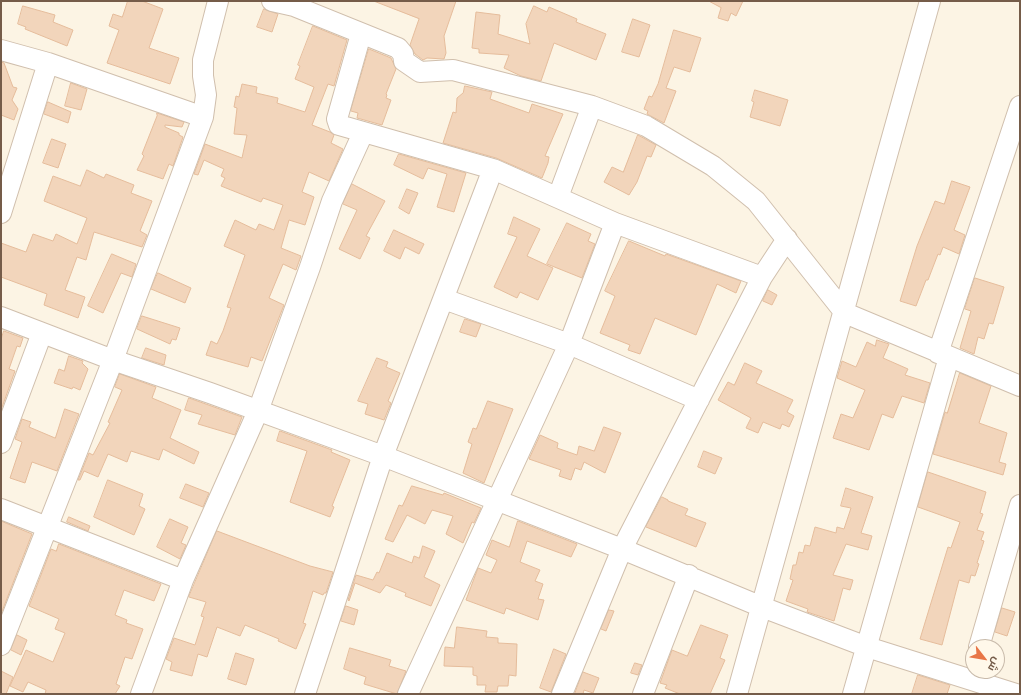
<!DOCTYPE html>
<meta charset="utf-8">
<style>
body{margin:0}
#map{position:relative;width:1021px;height:695px;overflow:hidden;background:#fcf4e4;font-family:"Titillium Web",Cairo,sans-serif}
canvas{display:block}
.frame{position:absolute;inset:0;border:2px solid #755c49;pointer-events:none}
.north{position:absolute;left:965px;top:639px;width:40px;height:40px;box-sizing:border-box;background:#fff8ea;border:1px solid #c8baaa;border-radius:50%;rotate:121deg;font-size:11px;font-weight:700;line-height:16px;text-align:center;color:#755c49}
.north::after{content:'';display:block;margin:auto;width:14px;height:18px;background:#e87647;clip-path:polygon(50% 0,100% 100%,50% 72%,0 100%)}
</style>
<div id="map">
<canvas width="1021" height="695"></canvas>
<div class="frame"></div>
<div class="north">ش</div>
</div>
<script>
const g = document.querySelector('canvas').getContext('2d');
g.lineJoin = 'round';
function fill(path, color) {
  g.fillStyle = color;
  g.fill(path, 'evenodd');
}
function stroke(path, color, width, dash) {
  g.strokeStyle = color;
  g.lineWidth = width;
  g.lineCap = dash ? 'butt' : 'round';
  g.setLineDash(dash || []);
  g.stroke(path);
}
const building = new Path2D(`
 M128,1H142L163,9L149,48L179,58L170,84L107,63L119,30L109,26L113,14L122,17Z
 M374,1H456L444,36L446,53L444,59L427,58L423,60L415,54L410,45L419,19Z
 M709,1H743L736,16L731,13L728,21L718,18L721,8Z
 M23,6L55,15L53,22L73,30L67,46L25,29L26,27L18,24Z
 M534,6L547,12L549,7L577,19L576,22L606,34L596,60L554,43L541,81L521,76L504,68L509,55L479,53V49L472,48L476,12L500,15L498,34L530,44L526,24Z
 M264,9L278,14L272,32L257,27Z
 M633,19L650,25L639,57L622,52Z
 M313,26L347,40L334,86L328,84L312,125L330,132L334,135L331,143L343,149L329,181L309,172L302,192L314,197L305,225L289,220L281,248L301,256L296,270L283,264L269,298L284,305L262,361L251,357L248,367L206,355L211,341L217,344L223,331L231,308L227,307L245,255L224,246L235,220L256,230L259,224L274,230L283,205L263,198L261,202L221,186L225,178L221,176L224,169L204,160L198,175L194,174L205,144L242,158L247,135L234,134L237,108L234,107L236,96L239,97L242,84L257,87L256,93L278,98L277,103L305,112L314,87L295,79L300,66L298,65Z
 M674,30L701,38L690,72L674,67L666,88L676,91L664,123L647,114L648,111L644,109L649,96L652,97L658,84Z
 M369,49L391,58L396,69L386,94L387,95L386,98L391,100L382,125L357,118L358,113L351,111Z
 M1,62L4,63L13,87L17,88L12,100L18,109L14,120L1,115Z
 M71,83L87,89L81,110L65,106Z
 M465,86L492,92L490,99L529,113L532,104L563,114L545,156L549,157L548,163L542,178L496,158L443,143L453,112L456,113L457,98L463,93Z
 M755,90L788,100L780,126L750,117L754,102L752,101Z
 M48,102L71,112L68,123L44,114Z
 M157,113L184,122L182,127L165,125V127L179,133V135L183,137L173,166L169,164L163,179L137,170L144,156L142,154L157,116Z
 M638,135L656,145L651,157L647,156L637,182L629,195L604,182L612,167L623,172Z
 M52,139L66,144L58,168L43,163Z
 M399,154L466,173L454,212L437,207L447,174L428,168L423,179L394,165Z
 M87,170L104,178L106,174L134,185L131,193L152,201L140,231L147,235L142,247L94,232L86,260L77,257L65,290L85,297L78,318L44,305L47,294L1,277V243L26,252L33,234L53,241L56,234L77,244L87,218L44,201L53,176L80,186Z
 M952,181L970,187L954,230L965,235L959,254L943,247L940,255L938,254L928,280H926L916,306L900,301L917,246L935,201L944,204Z
 M352,184L385,201L366,236L370,238L360,259L339,249L357,210L343,204Z
 M407,189L418,193L409,214L399,208Z
 M514,217L540,229L527,256L553,268L538,300L520,292L517,298L494,287L517,237L508,234Z
 M567,223L591,234L588,241L595,244L582,278L547,264Z
 M394,230L424,244L419,254L405,247L400,259L384,251Z
 M629,241L665,256L666,254L741,281L736,293L717,284L696,335L655,318L640,354L628,350L630,345L600,333L615,296L605,291Z
 M112,254L136,264L132,277L121,273L103,313L88,306Z
 M158,273L191,288L185,303L151,289Z
 M975,278L1004,287L993,324L989,323L984,339L978,337L974,354L960,348L971,311L965,309Z
 M768,290L777,295L772,305L763,301Z
 M142,316L180,328L176,340L172,339L170,344L137,329Z
 M465,319L481,324L476,337L460,332Z
 M4,331L23,338L20,347L17,346L9,369L15,371L1,410V340Z
 M877,340L889,344L883,358L908,369L905,375L930,383L924,403L902,396L893,418L882,414L869,450L833,438L841,414L853,418L865,390L837,378L842,361L856,367L867,342L875,346Z
 M146,348L166,355L164,365L142,358Z
 M69,356L83,361L82,363L88,369L80,390L73,387L72,389L54,383L59,369L64,371Z
 M377,358L388,362L386,367L400,373L388,401L391,403L384,420L365,414L368,404L358,401Z
 M745,363L762,371L756,383L793,400L787,412L794,416L789,427L782,424L780,429L763,422L758,433L746,428L751,418L718,400L728,382L734,385Z
 M960,373L991,386L979,423L1007,433L999,462L1006,464L1003,475L933,454L945,412L947,413Z
 M120,374L156,387L152,398L181,410L170,438L199,452L194,464L163,449L159,460L131,451L127,462L108,454L98,477L84,471L80,480H78L89,453L93,455L110,423L108,422L122,390L115,387Z
 M189,398L242,417L235,435L198,424L202,415L185,410Z
 M488,401L513,409L484,483L463,473L472,444L468,442L473,428L476,429Z
 M65,409L79,414L57,471L32,462L25,483L10,478L22,442L15,439L22,419L31,422L29,427L55,438Z
 M604,427L621,433L605,473L584,462L581,470L575,468L571,480L559,476L561,470L529,459L540,435L558,443L557,448L577,455L579,446L594,451Z
 M280,431L332,450L331,452L350,460L332,506L334,507L330,517L290,502L307,451L277,441Z
 M704,451L722,458L715,474L698,467Z
 M928,472L986,492L980,513L983,514L977,530L984,532L981,540L984,541L977,563L979,564L975,576L971,575L969,583L959,580L942,645L920,639L948,547L951,548L960,522L918,507Z
 M108,480L143,494L139,506L145,509L134,535L94,517Z
 M186,484L209,493L203,507L180,498Z
 M412,486L443,495L444,493L481,508L474,523L472,522L463,543L446,534L453,516L432,510L425,524L407,515L393,542L385,539L399,505L402,506Z
 M846,488L873,497L861,533L872,536L868,550L846,544L833,575L853,580L850,590L843,588L834,621L807,612L808,609L786,601L793,580L790,579L793,565H796L799,552L803,553L805,545L810,546L815,527L836,533L837,527L844,529L851,508L841,506Z
 M662,497L668,500V501L688,509L685,515L706,523L696,547L646,527Z
 M69,517L90,526L88,531L67,522Z
 M170,519L188,527L181,543L186,545L180,559L157,547Z
 M1,521L32,534L1,614Z
 M518,521L577,544L571,557L527,541L520,562L540,570L535,581L543,584L538,599L544,600L538,620L506,608L504,614L466,600L478,568L491,573L497,560L486,555L492,540L509,547Z
 M217,531L310,566L333,572L326,593H324L323,595L313,591L303,623L306,624L296,649L278,641L279,639L245,625L240,636L217,627L207,657L198,654L192,676L170,670L172,662L166,659L174,638L195,645L204,617L201,616L206,602L189,597Z
 M59,544L161,584L154,601L124,590L115,615L127,620L126,623L143,629L132,659L125,657L116,684L120,686L115,694H45L46,690L28,682L23,692L10,686L26,650L53,662L65,633L55,629L59,619L29,606L51,549L56,551Z
 M423,546L435,551L424,577L440,585L431,606L405,596L406,593L386,585L380,593L355,583L349,601L348,600L356,575L373,580L377,572L379,573L387,553L412,563L414,556L419,558Z
 M346,606L358,610L354,625L341,621Z
 M1002,608L1015,612L1007,636L995,632Z
 M609,610L614,611L606,631L601,629Z
 M701,625L728,635L720,658L725,660L710,694H680L665,688L667,685L660,683L672,650L687,656Z
 M457,627L487,631L486,637L498,638V643L517,644L516,676L509,675L508,686H498L497,692H485L486,685H477V676L473,675V667L444,666L445,647L454,648Z
 M17,635L27,640L21,655L11,650Z
 M350,648L391,660L389,666L406,671L397,694L364,684L366,677L344,669Z
 M554,649L566,654L551,692L540,688Z
 M236,653L254,659L246,685L228,679Z
 M635,663L642,665L638,675L631,673Z
 M1,671L13,677L6,694H1Z
 M583,672L599,678L593,693L584,690L583,694H575Z
 M918,675L950,685L947,694H912Z`);
fill(building, '#f2d5bb');
stroke(building, '#e5bc9b', 1);
const minor = new Path2D(`
 M272,1L294,6L398,48L403,54L404,61L420,72L453,70L592,106L646,126L713,166L756,201L845,313L1020,386
 M361,34L337,119L339,125L493,169L615,223L762,277
 M1,50L48,63L203,117
 M558,197L592,106
 M1,213L48,63
 M444,299L569,344L615,223
 M1,317L113,360L210,393L383,456L622,549L762,607L867,647L1016,694
 M938,353L1020,106
 M1,443L42,333
 M1,509L183,580
 M1,645L113,360L203,117L206,95L203,76V60L218,1
 M979,647L1020,505
 M141,694L183,580L258,411L310,267L332,201L363,133
 M305,694L383,456L493,169
 M408,694L569,344L699,400
 M562,694L622,549L762,277L787,239
 M643,694L689,575
 M737,694L930,1
 M853,694L949,357`);
stroke(minor, '#d0bfad', 22);
stroke(minor, '#fff', 20);
</script>
